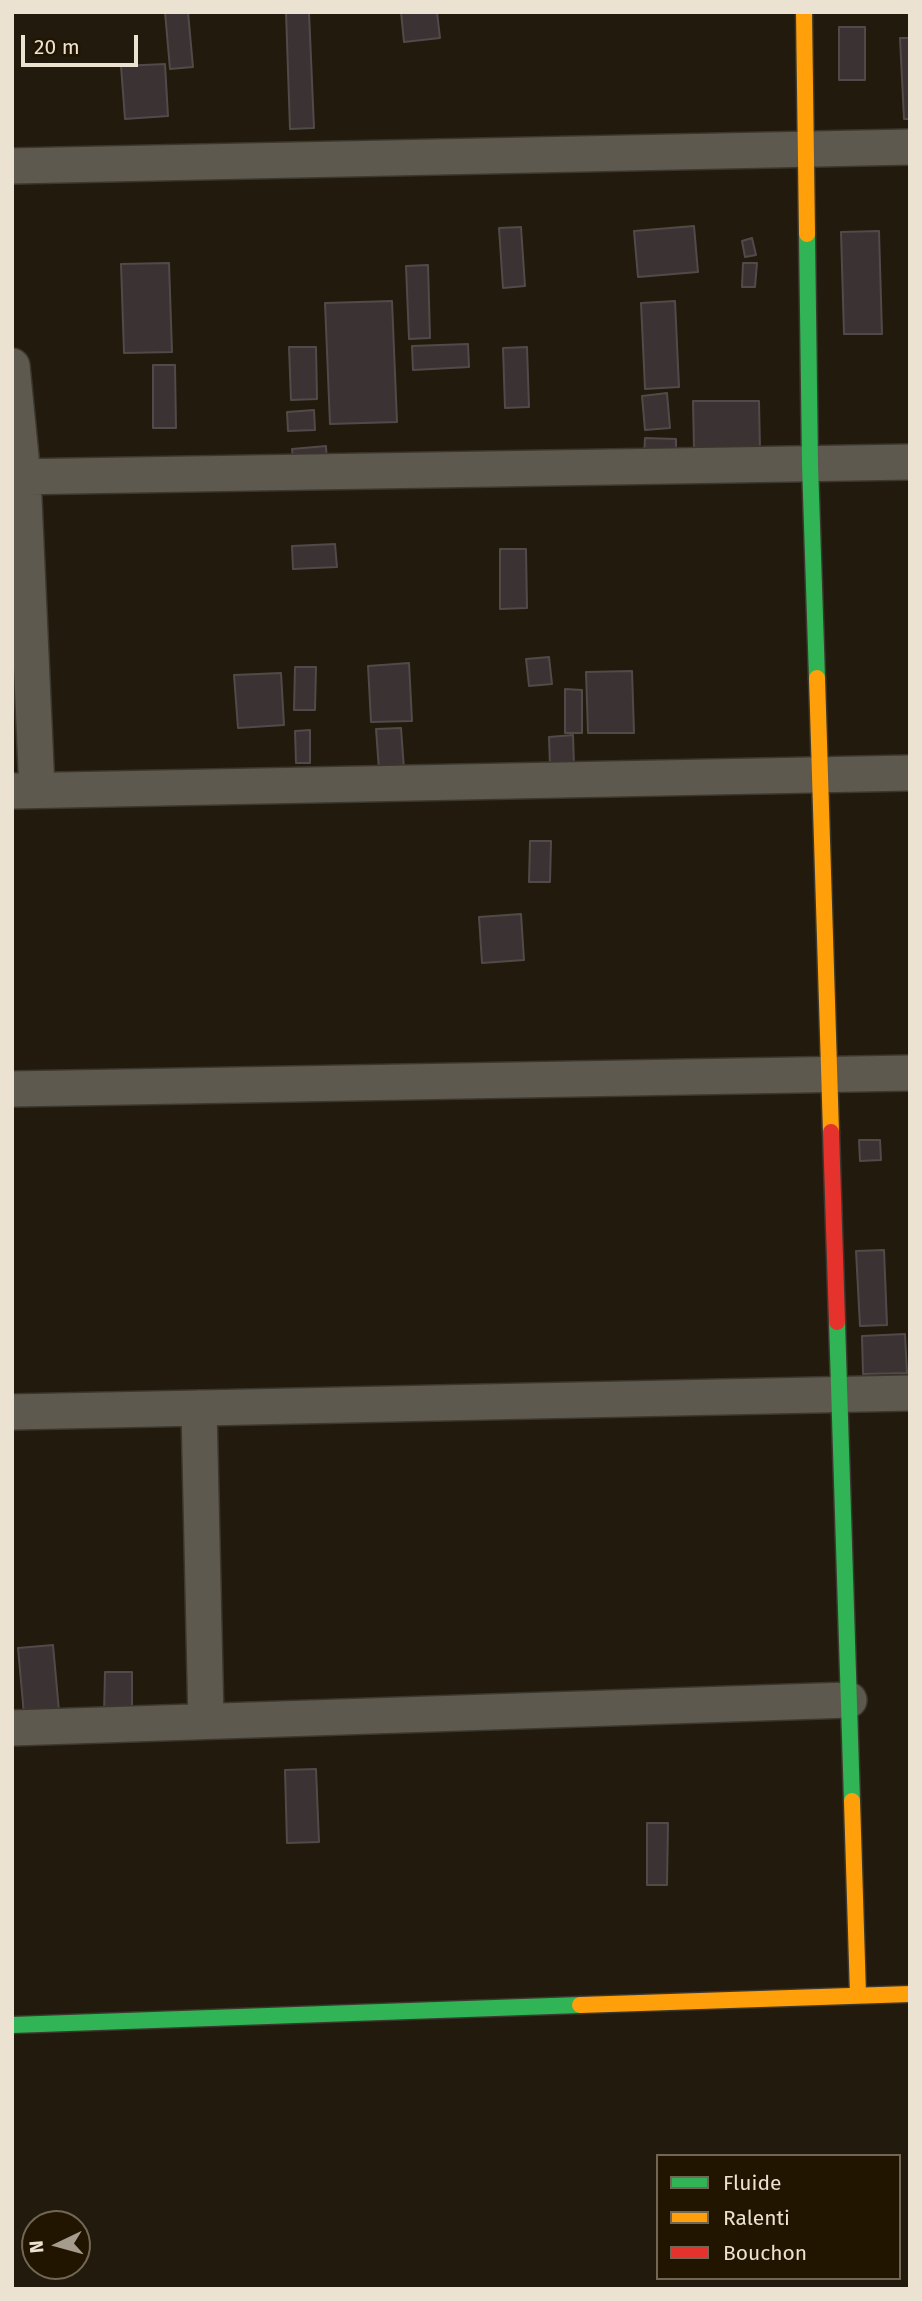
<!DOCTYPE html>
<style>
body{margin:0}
#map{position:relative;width:922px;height:2301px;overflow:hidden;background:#221a0c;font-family:"Fira Sans",sans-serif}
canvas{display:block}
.frame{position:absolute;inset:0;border:14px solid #ebe2d2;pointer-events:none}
.legend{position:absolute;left:656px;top:2154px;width:245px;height:126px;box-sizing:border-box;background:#221500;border:2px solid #726754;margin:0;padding:9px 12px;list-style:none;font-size:21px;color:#ebe2d2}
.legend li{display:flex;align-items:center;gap:14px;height:35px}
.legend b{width:35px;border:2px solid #726754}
.north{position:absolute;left:21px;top:2210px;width:70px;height:70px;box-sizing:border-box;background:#221500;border:2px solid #726754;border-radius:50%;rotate:265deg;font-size:19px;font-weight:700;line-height:28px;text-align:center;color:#ebe2d2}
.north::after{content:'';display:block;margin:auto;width:24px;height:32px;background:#a59c8d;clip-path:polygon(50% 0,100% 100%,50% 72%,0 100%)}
.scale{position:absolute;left:21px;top:35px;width:117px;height:32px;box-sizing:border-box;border:4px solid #ebe2d2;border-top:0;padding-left:9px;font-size:21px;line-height:24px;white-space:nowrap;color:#ebe2d2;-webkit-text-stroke:5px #221500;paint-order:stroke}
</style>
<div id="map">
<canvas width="922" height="2301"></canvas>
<div class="frame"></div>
<ul class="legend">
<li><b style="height:9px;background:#30b455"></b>Fluide</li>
<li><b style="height:9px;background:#ff9f0a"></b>Ralenti</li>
<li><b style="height:9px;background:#e5322d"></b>Bouchon</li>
</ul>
<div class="north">N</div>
<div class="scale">20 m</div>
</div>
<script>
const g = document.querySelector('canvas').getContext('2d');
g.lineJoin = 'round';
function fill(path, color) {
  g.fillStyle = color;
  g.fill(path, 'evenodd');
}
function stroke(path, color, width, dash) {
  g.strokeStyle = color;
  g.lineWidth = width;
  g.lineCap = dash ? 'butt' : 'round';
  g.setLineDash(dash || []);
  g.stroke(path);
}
const building = new Path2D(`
 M165,12H188L193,67L170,69Z
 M286,12H309L314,128L290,129Z
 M401,12H437L440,38L404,42Z
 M839,27H865V80H839Z
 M900,38H910V119H904Z
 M165,64L168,116L125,119L121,66Z
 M694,226L698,272L638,277L634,231Z
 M521,227L525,286L503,288L499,228Z
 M879,231L882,334H844L841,232Z
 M752,238L756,255L745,257L742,241Z
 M169,263L172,352L124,353L121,264Z
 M743,263H757L755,287H742Z
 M428,265L430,338L409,339L406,266Z
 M392,301L397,422L330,424L325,303Z
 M675,301L679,387L645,389L641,303Z
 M468,344L469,367L413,370L412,346Z
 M289,347H316L317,399L291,400Z
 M527,347L529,407L505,408L503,348Z
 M153,365H175L176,428H153Z
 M667,393L670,428L645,430L642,396Z
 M693,401H759L760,449H694Z
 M314,410L315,430L288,431L287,412Z
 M645,438L676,439V457L644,456Z
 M326,446L327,464L294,468L292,449Z
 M335,544L337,567L293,569L292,546Z
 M500,549H526L527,608L500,609Z
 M549,657L552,684L529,686L526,659Z
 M409,663L412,721L371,722L368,666Z
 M295,667H316L315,710H294Z
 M632,671L634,733H588L586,672Z
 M281,673L284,725L238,728L234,675Z
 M565,689L582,690V733H565Z
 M401,728L404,769L379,770L376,729Z
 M310,730V763H296L295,731Z
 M573,735L574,766L550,767L549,737Z
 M530,841H551L550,882H529Z
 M521,914L524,960L482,963L479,917Z
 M859,1140H880L881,1160L860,1161Z
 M884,1250L887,1325L860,1326L856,1251Z
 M905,1334L907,1373L863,1374L862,1336Z
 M53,1645L59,1711L24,1715L18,1648Z
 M105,1672H132V1714H104Z
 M316,1769L319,1842L287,1843L285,1770Z
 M647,1823H668L667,1885H647Z`);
fill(building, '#3b3333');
stroke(building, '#514a49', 2);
const street = new Path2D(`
 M12,166L910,147
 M12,366L23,477L37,790
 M12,477L910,462
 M12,791L910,773
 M12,1089L910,1073
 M199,1408L206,1721
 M12,1412L910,1393
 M12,1728L849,1700`);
const fast = new Path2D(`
 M807,234L810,464L817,678
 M837,1322L852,1801
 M12,2025L580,2005`);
const slow = new Path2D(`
 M804,12L807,234
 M817,678L831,1132
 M852,1801L858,1995
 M580,2005L910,1994`);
const jam = new Path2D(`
 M831,1132L837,1322`);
stroke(street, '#3c372d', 38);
stroke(fast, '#3c372d', 19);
stroke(slow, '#3c372d', 19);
stroke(jam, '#3c372d', 19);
stroke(street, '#5e594e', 35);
stroke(fast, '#30b455', 16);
stroke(slow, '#ff9f0a', 16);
stroke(jam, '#e5322d', 16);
</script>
